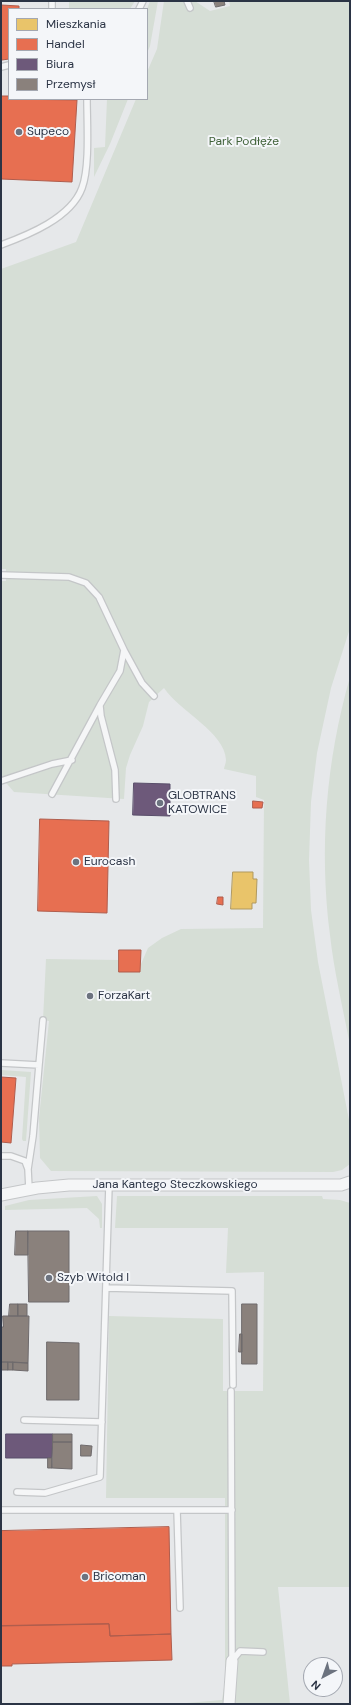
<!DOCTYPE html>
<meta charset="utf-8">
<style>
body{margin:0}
#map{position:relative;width:351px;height:1705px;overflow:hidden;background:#e6e8ea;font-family:"DM Sans",sans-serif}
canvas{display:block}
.frame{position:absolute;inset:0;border:2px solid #2b3445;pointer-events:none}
.legend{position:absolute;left:8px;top:8px;width:140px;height:92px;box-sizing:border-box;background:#f4f6f9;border:1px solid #a4a8b1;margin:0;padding:5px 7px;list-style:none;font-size:12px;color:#2b3445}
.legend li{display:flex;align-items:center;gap:8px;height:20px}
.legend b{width:20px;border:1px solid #a4a8b1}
.north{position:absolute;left:303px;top:1657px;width:40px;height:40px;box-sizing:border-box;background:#f4f6f9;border:1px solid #a4a8b1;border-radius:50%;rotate:221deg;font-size:11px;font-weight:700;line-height:16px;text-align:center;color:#2b3445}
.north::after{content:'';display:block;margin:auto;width:14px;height:18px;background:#6c737f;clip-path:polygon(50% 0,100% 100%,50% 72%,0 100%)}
</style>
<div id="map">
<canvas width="351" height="1705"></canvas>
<div class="frame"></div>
<ul class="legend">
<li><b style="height:11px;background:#e9c46a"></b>Mieszkania</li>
<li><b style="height:11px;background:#e76f51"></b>Handel</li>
<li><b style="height:11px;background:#6d597a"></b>Biura</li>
<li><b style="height:11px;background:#8a817c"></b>Przemysł</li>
</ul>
<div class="north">N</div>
</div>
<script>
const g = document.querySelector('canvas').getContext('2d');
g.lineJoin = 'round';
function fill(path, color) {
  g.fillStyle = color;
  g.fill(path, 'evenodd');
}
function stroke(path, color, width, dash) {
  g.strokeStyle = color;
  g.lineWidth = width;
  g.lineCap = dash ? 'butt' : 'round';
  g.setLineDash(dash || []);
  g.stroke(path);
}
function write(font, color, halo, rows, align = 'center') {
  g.font = font + ' "DM Sans",sans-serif';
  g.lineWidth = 4;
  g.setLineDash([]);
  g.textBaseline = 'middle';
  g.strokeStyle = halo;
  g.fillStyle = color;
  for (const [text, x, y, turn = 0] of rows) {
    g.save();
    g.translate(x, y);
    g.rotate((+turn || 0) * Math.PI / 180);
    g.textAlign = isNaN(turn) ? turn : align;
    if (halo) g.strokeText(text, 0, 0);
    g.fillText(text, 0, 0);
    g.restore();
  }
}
fill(new Path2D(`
 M69,1H135L130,9H69Z
 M150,1H158L150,46L147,53V9Z
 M164,1H195L210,11L230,6L229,1H350V628L331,688L317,753L311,802L309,860L311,910L318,962L350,1125V1164L342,1170L333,1172L51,1171L40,1158L39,1118L49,1021L43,1020L46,959L119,960V972H140L141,964L148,948L162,938L181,929L263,928L264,800L256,797V776L224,769C224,767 226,763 226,760C225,732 179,711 164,688L149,702L143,726L130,755L126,768L124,799L14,792L1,777V581H6V569H1V269L76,242L136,99H147V72L157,49Z
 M107,99H128L110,144L94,177V148L105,147Z
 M350,677V1045C343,1008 334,972 330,935C319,848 326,761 350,677Z
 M1,1070L31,1072L26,1141H23L22,1139L26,1077L1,1075Z
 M97,1196L102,1204V1228H100L99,1219L87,1208L5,1210V1206L29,1200Z
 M117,1196H322L323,1199L340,1200L350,1203V1587H278L290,1704H175L222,1700L225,1681V1498H106L109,1316L223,1319V1391H263L264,1272L226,1273L228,1228H115Z`), '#d6ded6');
const homes = new Path2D(`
 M233,872H253V879H257L256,903H252V909H231Z`);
fill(homes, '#e9c46a');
stroke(homes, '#b0995f', 1);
const shops = new Path2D(`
 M1,5L19,6V9H9V59L2,60Z
 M1,96H9V99L77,100L72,182L1,179Z
 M253,801L263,802L262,808H253Z
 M40,819L109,821L107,913L38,911Z
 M218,897H223V905L217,904Z
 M119,950H141L140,972H119Z
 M1,1077L16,1078L11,1143L1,1142Z
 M169,1527L171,1634L110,1636L109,1624L1,1626V1531Z
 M109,1624L110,1636L171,1634L172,1660L12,1664V1666H2L1,1665V1626Z`);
fill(shops, '#e76f51');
stroke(shops, '#af5d4d', 1);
const offices = new Path2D(`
 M134,783L170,784V816L133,815Z
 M6,1434H53L52,1458H6Z`);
fill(offices, '#6d597a');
stroke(offices, '#594e6a', 1);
const industry = new Path2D(`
 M214,1H224L225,5L216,7Z
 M16,1231H28V1255H15Z
 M28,1231H69V1302H29Z
 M10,1304H18V1316H9Z
 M18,1304H27V1316H18Z
 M242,1304H257V1364H242Z
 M3,1316H29L28,1363L1,1362V1327H3Z
 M240,1334H242V1352H239Z
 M47,1342L79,1343V1400H47Z
 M1,1362H8V1370H1Z
 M8,1362H13V1370H8Z
 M13,1362L28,1363V1371L13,1370Z
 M53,1434H72V1442H53Z
 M53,1442H72V1469L52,1468Z
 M81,1445L92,1446L91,1456H81Z
 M48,1458H52V1468H48Z`);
fill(industry, '#8a817c');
stroke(industry, '#6e6a6c', 1);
const lane = new Path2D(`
 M187,1L190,8
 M52,9V1
 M139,9L143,1
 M1,67L9,65
 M1,245C28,235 71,218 82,188C90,167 87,123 87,99
 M1,575L69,577L86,583L99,597L124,650L120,671L100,705L52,794
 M124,650L142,683L154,696
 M100,706L101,716L115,770L116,799
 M1,781L52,764L72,760
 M1,1063L39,1065L33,1136L28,1169
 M39,1065L43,1020
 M1,1156H11L25,1161L28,1169L29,1189
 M106,1288L232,1291L233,1385
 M231,1391L232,1661
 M24,1420L102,1422
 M17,1492L45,1493L100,1477L109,1185
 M1,1510H232
 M177,1510L180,1608
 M232,1661L240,1651L263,1652`);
const street = new Path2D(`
 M1,1195L37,1188L69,1185H341L350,1182
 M229,1704L232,1661`);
stroke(lane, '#c4c6c8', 8);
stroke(street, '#c4c6c8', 13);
stroke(lane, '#f5f6f7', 5.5);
stroke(street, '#f5f6f7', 11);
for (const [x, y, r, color] of [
 [19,132,4,"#6c737f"],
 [160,803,4,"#6c737f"],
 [76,862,4,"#6c737f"],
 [90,996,4,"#6c737f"],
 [49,1278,4,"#6c737f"],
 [85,1577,4,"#6c737f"]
]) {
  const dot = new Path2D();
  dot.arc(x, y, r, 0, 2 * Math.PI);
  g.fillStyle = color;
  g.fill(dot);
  stroke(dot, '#f4f6f9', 1.5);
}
write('12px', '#2b3445', '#f4f6f9', [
 ["Supeco",27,132],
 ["GLOBTRANS",168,796],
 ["KATOWICE",168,810],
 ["Eurocash",84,862],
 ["ForzaKart",98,996],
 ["Szyb Witold I",57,1278],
 ["Bricoman",93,1577]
], 'left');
write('12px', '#3f6138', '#f4f6f9', [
 ["Park Podłęże",244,142]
]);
write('12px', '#2b3445', '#f4f6f9', [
 ["Jana Kantego Steczkowskiego",175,1185]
]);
</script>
